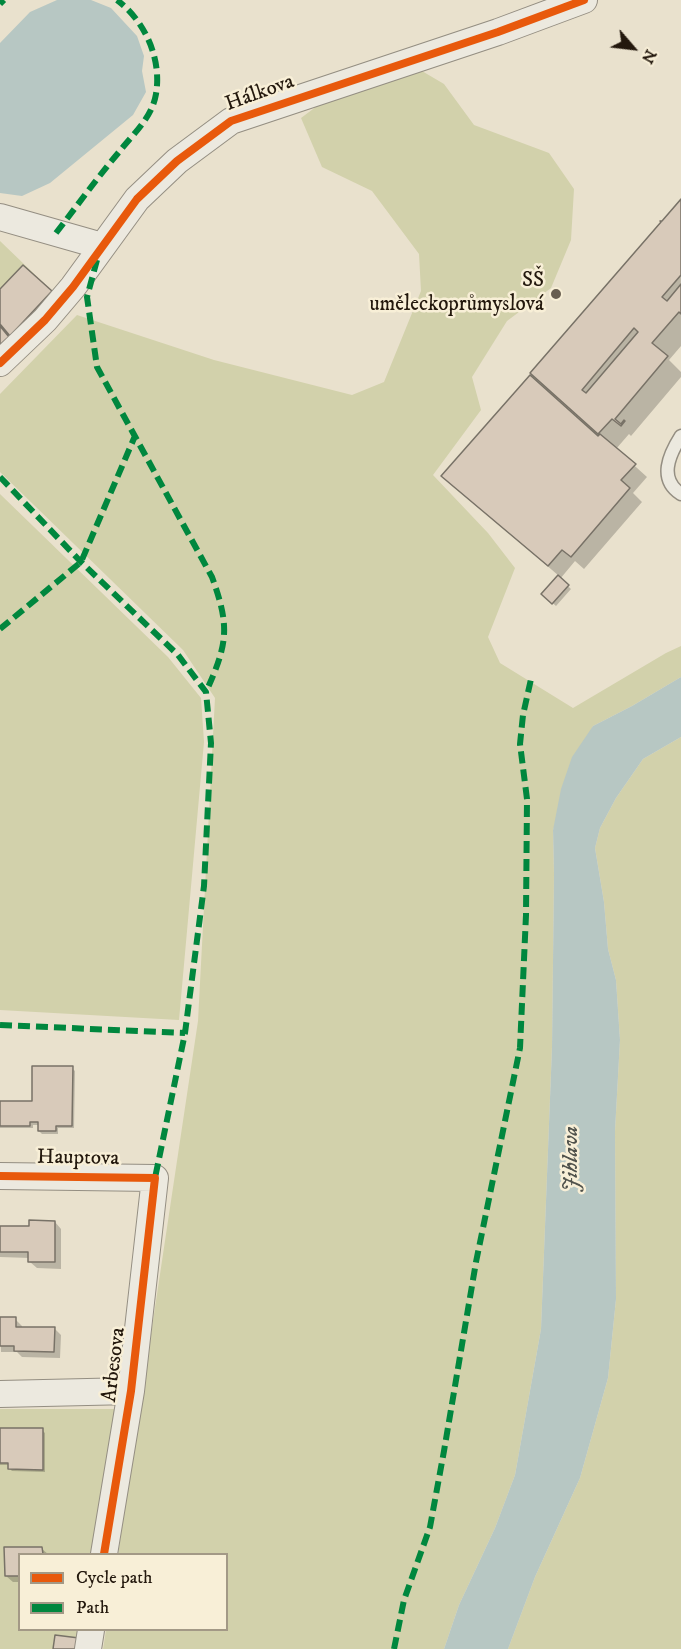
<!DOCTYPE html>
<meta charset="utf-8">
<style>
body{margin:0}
#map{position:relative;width:681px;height:1649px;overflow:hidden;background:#e9e1cd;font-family:"IM FELL DW Pica",serif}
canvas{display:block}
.legend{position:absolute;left:18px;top:1553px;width:210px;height:78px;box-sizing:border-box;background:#f8efd7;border:2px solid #a39986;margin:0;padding:8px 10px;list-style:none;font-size:18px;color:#23180d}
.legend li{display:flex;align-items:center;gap:12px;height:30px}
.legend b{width:30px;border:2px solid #a39986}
.north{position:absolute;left:603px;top:18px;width:60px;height:60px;-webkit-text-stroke:4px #f8efd7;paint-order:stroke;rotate:118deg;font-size:16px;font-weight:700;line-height:24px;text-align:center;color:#23180d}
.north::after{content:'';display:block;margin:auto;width:21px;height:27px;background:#23180d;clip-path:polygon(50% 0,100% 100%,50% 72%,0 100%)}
</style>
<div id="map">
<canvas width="681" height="1649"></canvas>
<ul class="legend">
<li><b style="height:8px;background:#e8590c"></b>Cycle path</li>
<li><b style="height:8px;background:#00873e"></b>Path</li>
</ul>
<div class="north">N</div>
</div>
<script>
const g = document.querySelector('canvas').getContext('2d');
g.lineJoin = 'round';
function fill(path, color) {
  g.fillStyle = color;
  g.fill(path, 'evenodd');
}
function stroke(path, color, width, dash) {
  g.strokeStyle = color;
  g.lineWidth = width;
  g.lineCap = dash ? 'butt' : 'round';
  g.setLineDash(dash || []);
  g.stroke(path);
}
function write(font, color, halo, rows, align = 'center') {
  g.font = font + ' "IM FELL DW Pica",serif';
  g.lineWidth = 5;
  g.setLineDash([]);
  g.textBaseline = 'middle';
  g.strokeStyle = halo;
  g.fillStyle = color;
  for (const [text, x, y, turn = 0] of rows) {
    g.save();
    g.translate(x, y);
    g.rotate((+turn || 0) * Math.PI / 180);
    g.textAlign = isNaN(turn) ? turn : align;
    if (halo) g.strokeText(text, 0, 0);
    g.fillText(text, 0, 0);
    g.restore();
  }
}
fill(new Path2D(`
 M410,64L444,84L474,125L549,153L574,189L571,240L551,288L507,321L472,377L481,410L433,475L488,533L515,568L488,637L500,663L573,708L666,653L681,646V677L632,706L593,726L553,830L554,874L552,1047L541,1329L515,1475L495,1528L459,1605L444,1649H103L106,1630H226V1554H118L198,1021L215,698L183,650L0,472V394L77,315L214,360L352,395L384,382L421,291L419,254L372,191L322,167L301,118L368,68Z
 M0,241L52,291L0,345Z
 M0,494L168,657L201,698L204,742L179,1020L0,1010Z
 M681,737V1649H508L535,1577L580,1478L608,1378L616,1299L615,1131L620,1040L616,980L608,949L604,902L595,848L600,828L616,798L643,759Z
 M0,1409H120L94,1554H20V1630H81L78,1649H0Z`), '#d2d1ab');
fill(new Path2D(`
 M57,0H91L111,8L137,36L144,56L142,71L146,92L133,115L50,183L22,196L0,193V43L30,12Z
 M681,677V737L643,759L616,798L600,828L595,848L604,902L608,949L616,980L620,1040L615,1131L616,1299L608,1378L580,1478L535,1577L508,1649H444L459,1605L495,1528L515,1475L541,1329L552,1047L554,874L553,830L561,789L572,757L593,726L632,706Z`), '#b7c7c3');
fill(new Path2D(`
 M681,201V346L669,360L681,372V377L631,436L629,434L616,449L647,477L633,493L642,502L584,569L575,561L560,579L571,589L556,606L543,594L559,576L443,476L547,389L532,373ZM556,396L582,419L580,421L554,398Z
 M0,291L51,292L57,299L18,341L0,321Z
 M72,1068L75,1071L74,1128H58V1134H42L39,1131V1125H33V1128H0V1102H34Z
 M55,1222L61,1229V1269L37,1268L30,1262V1258L0,1257V1227H30Z
 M0,1319H15L22,1326V1328H54L61,1335L60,1358L22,1357L17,1352H1Z
 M0,1430H42L45,1433V1472L12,1471L9,1468L10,1465H0Z
 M6,1549H42L48,1554H20V1582H13L6,1576Z`), '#0003');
const building = new Path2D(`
 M681,199V275L662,297L667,301L681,284V314L679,312L652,343L668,356L615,419L621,424L624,420L625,421L621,426L612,419L598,434L530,373L661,222L660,221H662ZM634,328L638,332L586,393L582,390Z
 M23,265L52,291L10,336L0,324V289Z
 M0,326L9,337L0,345Z
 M530,375L598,436L600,434L636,464L621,480L630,488L571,557L562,550L548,566L441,476Z
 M558,575L569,585L552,604L541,594Z
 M32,1066H73L72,1126H56V1131H38V1122H30V1126H0V1101H32Z
 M29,1220L55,1221V1262H28V1252H0V1226H29Z
 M0,1317H16V1327H55L54,1352L14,1351V1346H0Z
 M0,1428H43V1470L8,1469V1463H0Z
 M4,1547H42L43,1554H20V1576H5Z
 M55,1635L79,1638L78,1649H53Z`);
fill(building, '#d8caba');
stroke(building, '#787267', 1.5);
const service = new Path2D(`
 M681,436C669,455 658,479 681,494`);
const minor = new Path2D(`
 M0,217L102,246
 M0,363L45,320L73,287L137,199L177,161L231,121L498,32L584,0
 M0,1176L155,1178L131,1391L104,1554
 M0,1394L131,1391
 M88,1649L91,1630`);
stroke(service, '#948e82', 15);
stroke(minor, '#948e82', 28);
stroke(service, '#ece9df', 12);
stroke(minor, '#ece9df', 26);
stroke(new Path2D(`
 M0,4L4,0
 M56,233C77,206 97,178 119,152C133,134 152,118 156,94C162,59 145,21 117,0
 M97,260L87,297L97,367L212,577C230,627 228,643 206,692
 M0,477L81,562L178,655L206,692L211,743L204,886L185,1033L155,1178
 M0,629L81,562L135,436
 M0,1025L185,1033
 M394,1649L404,1600L430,1527L444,1451L476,1262L520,1048L526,915L527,799L520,744L523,715L531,679`), '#00873e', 6, [12, 6]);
stroke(new Path2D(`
 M0,363L45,320L73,287L137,199L177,161L231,121L498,32L584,0
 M0,1176L155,1178L131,1391L104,1554`), '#e8590c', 8);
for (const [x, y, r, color] of [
 [556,294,6,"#685e50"]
]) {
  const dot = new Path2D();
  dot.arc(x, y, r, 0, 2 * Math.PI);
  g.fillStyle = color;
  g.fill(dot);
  stroke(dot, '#f8efd7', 2);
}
write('21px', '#23180d', '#f8efd7', [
 ["Hálkova",260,94,-20],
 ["Hauptova",78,1159,1],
 ["Arbesova",115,1365,-83]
]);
write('21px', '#23180d', '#f8efd7', [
 ["SŠ",544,282],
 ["uměleckoprůmyslová",544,306]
], 'right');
write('italic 22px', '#4f514b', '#f8efd7', [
 ["Jihlava",572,1159,-90]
]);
</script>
